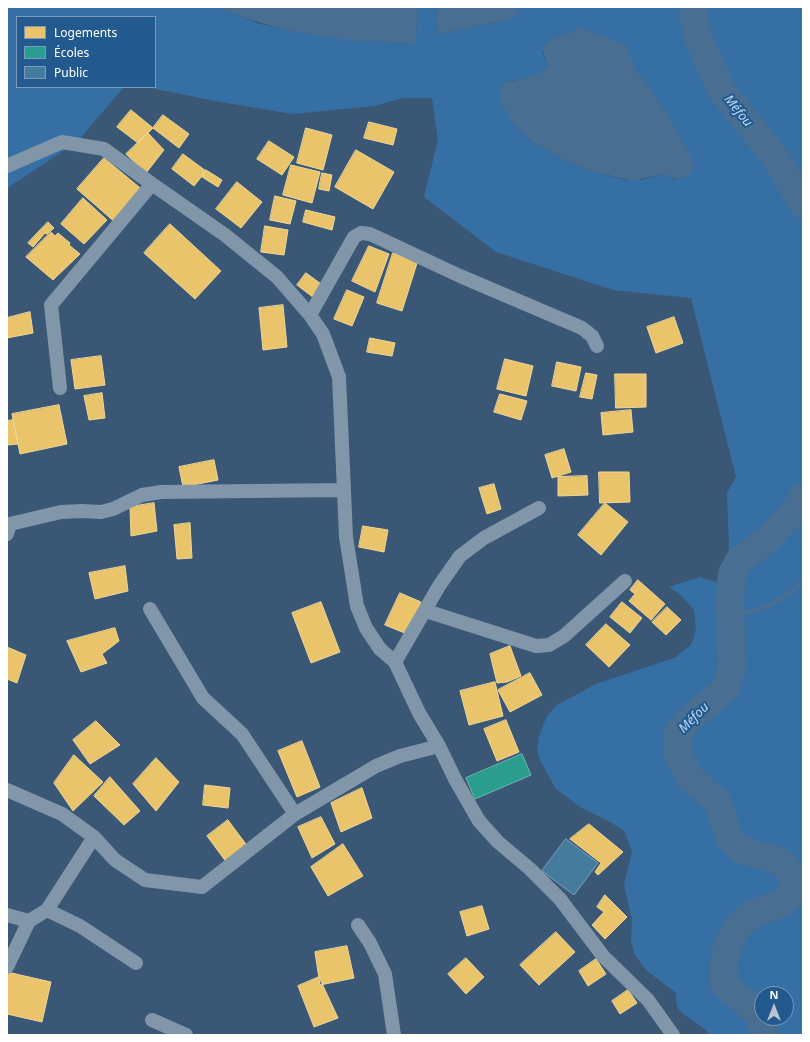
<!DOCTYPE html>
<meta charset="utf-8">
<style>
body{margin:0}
#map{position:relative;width:810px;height:1042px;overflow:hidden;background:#3a5876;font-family:"Noto Sans",sans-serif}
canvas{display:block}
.frame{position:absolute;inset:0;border:8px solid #fff;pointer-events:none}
.legend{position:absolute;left:16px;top:16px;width:140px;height:72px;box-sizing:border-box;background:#22598e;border:1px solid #7a9bbb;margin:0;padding:5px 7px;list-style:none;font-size:12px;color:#fff}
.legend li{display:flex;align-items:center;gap:8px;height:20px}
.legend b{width:20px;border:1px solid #7a9bbb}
.north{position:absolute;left:754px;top:986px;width:40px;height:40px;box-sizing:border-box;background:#22598e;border:1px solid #7a9bbb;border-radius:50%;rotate:0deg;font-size:11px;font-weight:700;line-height:16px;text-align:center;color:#fff}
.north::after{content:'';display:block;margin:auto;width:14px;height:18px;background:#bac5cf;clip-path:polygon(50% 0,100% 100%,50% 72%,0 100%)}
</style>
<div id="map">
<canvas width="810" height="1042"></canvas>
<div class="frame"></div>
<ul class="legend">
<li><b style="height:11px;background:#e9c46a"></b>Logements</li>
<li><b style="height:11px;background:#2a9d8f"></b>Écoles</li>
<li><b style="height:11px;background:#457b9d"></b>Public</li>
</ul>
<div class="north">N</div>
</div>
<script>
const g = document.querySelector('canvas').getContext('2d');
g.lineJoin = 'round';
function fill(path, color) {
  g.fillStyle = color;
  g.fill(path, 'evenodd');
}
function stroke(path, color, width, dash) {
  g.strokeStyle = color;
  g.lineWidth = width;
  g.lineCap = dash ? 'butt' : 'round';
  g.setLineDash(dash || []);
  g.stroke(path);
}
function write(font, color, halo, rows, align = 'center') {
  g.font = font + ' "Noto Sans",sans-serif';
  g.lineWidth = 4;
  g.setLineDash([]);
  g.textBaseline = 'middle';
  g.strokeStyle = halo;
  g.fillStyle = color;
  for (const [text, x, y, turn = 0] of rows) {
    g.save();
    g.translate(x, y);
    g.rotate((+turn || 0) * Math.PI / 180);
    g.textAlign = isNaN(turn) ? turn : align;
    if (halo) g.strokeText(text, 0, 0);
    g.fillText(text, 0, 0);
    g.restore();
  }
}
fill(new Path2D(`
 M7,7H217L260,24L308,34L408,44L416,41L417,7H437L436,25L439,34L512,19L517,14L520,7H803V1035H710C703,1024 682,1017 677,1006C676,1002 676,997 676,993L647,971L634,954L631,940L632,919L624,885L632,851L624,831L612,823L580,807L556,789L542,764L537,750L539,736L547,716L557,705L596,684L674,658L691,645L696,631L694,610L681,595L669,587L700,577L719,583L729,549L727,493L736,477L691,298L613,290L496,252L424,197L438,140L432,98H403L374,106L293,114L215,101L146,87H155V17H17V87H124L77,142L7,188ZM580,27L625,45L635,68L668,115L677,180L662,174L642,180H625L590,171L564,160L534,143L514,125L508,81C522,80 539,78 548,66L542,51L556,36L570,33ZM762,994H786V1018H762Z`), '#366fa4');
fill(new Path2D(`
 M217,7H417L416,41L414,43L408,44C386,41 363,42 341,39C297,34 257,24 217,7Z
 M437,7H520L517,14L512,19L439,34L436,25Z
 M580,27L626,45L635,68L668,115L693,160L695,166L689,175L679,180L662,174L633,181L590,171L564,160L534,143L514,125L501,102L500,90L502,84C517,78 537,80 548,66L542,48L556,36L570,33Z`), '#486e92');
const homes = new Path2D(`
 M131,110L153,128L138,143L117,127Z
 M163,115L189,134L179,148L153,128Z
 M369,122L397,129L393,145L364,138Z
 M306,128L332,135L323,170L297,163Z
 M148,133L164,150L146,173L126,154Z
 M269,141L294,157L282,175L257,159Z
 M356,150L394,172L373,209L335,187Z
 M183,154L206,171L194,186L172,169Z
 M104,158L145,192L117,224L77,189Z
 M291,165L320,172L312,203L283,195Z
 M206,170L222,180L218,187L202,177Z
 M322,173L332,175L329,191L319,189Z
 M237,182L262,202L241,228L216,209Z
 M275,196L296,201L290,224L270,220Z
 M83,198L107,220L84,244L61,224Z
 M306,210L335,217L332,230L303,222Z
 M48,222L54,228L47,234L45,233L33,247L28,243Z
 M170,224L221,271L195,299L144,253Z
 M265,226L288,230L284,255L261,252Z
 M51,232L55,236L58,233L70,243L69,245L80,254L53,280L26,257Z
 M369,246L389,254L375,292L352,281Z
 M393,253L418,260L402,311L377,303Z
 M306,273L324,286L314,298L297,285Z
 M347,290L364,297L352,326L334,319Z
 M283,305L287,347L263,350L259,308Z
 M30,312L33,333L7,338V318Z
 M674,317L683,343L656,353L647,327Z
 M370,338L395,343L392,356L367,352Z
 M101,356L105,385L75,389L71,360Z
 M505,359L533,366L526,396L497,389Z
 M557,362L581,367L576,391L552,386Z
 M586,373L597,375L592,399L580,397Z
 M615,374H646V407L616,408Z
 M102,393L105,418L89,420L84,396Z
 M500,394L527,401L521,420L494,412Z
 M59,405L67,444L20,454L12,414Z
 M631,410L633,432L603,435L601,413Z
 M13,420L18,444L7,445V421Z
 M564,449L571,472L552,478L545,455Z
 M214,460L218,480L183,487L179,467Z
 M599,472H629L630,502L600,503Z
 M587,476L588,495L558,496V477Z
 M494,484L501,509L487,514L479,488Z
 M154,503L157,531L131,536L130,507Z
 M605,503L628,522L601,555L578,535Z
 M190,523L192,558L177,559L174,525Z
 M363,526L388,530L384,552L359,547Z
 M125,566L128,591L95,599L89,573Z
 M638,580L665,604L651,620L629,601L635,594L630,590Z
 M400,593L421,602L407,634L385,625Z
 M321,602L340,652L311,663L292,613Z
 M622,602L642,618L630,633L610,617Z
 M667,607L681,620L666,635L652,622Z
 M606,624L630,645L609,667L586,645Z
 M115,628L119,641L102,654L107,663L81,672L67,641Z
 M510,646L521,676L507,682L497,683L490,654Z
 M7,647L26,655L17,683L7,679Z
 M530,673L542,695L510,712L498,690Z
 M495,682L503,716L469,725L460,691Z
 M506,720L519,752L497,761L484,729Z
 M96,721L120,745L90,764L73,740Z
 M302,741L320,787L297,797L278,751Z
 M74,755L103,782L73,811L54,783Z
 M156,758L179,782L156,811L133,784Z
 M110,777L140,811L124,825L94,796Z
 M205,785L230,788L228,808L203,805Z
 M362,788L372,818L341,832L331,803Z
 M321,817L335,844L312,858L298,827Z
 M228,820L248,847L227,863L207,836Z
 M589,824L623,852L598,875L595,872L601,863L570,839Z
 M343,844L363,876L328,896L311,867Z
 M605,895L627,917L605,939L592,925L604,912L597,907Z
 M482,906L489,929L467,936L460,912Z
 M556,932L575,952L539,985L520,965Z
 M347,946L354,978L320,985L315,952Z
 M466,958L484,977L466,994L448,974Z
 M596,959L606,974L588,986L579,971Z
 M7,972L51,982L42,1022L7,1014Z
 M319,977L338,1018L314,1027L298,986Z
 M628,990L637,1003L620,1014L612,1001Z`);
fill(homes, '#e9c46a');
stroke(homes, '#f0d697', 1);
const schools = new Path2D(`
 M522,754L531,775L475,799L466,778Z`);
fill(schools, '#2a9d8f');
stroke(schools, '#6abab1', 1);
const public = new Path2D(`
 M566,839L598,863L574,895L542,871Z`);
fill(public, '#457b9d');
stroke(public, '#7da3ba', 1);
stroke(new Path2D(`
 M741,614C772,607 780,602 803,581`), '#486e92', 4.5);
stroke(new Path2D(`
 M692,7L699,40L722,91L775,157L803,205
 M765,1035L757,1012L724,984C722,957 728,930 752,914C761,909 772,908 781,903C785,900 789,896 793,893V876L781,861L741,850L729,837L718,802L691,779L678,755L677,733L693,716L726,689L732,668L730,601L732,574L739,561L770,537L795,510L803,497`), '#486e92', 28);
stroke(new Path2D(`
 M7,166L62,142L104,149L152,184L225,235L277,277L310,315L323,334L339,377L346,537L357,606L366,628L380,649L395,662L419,713L439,746L455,779L479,821L498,842L530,869L560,899L603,956L648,1000L673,1035
 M310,315L354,237L361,233L370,234L460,276L582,328L592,336L597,346
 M60,388L51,305L152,184
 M7,534L10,524L61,512L82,511L101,512L113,509L142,495L161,492L344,490
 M150,609L203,698L242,734L295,814
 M426,611L536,646L549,645L564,636L625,581
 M395,662L439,586L460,556L484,538L539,508
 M7,790L62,814L94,837L115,860L145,880L202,887L295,814L376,766L400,756L439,746
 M47,910L80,926L136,963
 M7,915L29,921L47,910L94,837
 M358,925L370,943L385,974L394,1035
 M7,967L29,921
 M152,1020L186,1035`), '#8196a9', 14);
write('italic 13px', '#bdd9f3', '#22598e', [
 ["Méfou",738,111,51],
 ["Méfou",694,718,-45]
]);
</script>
